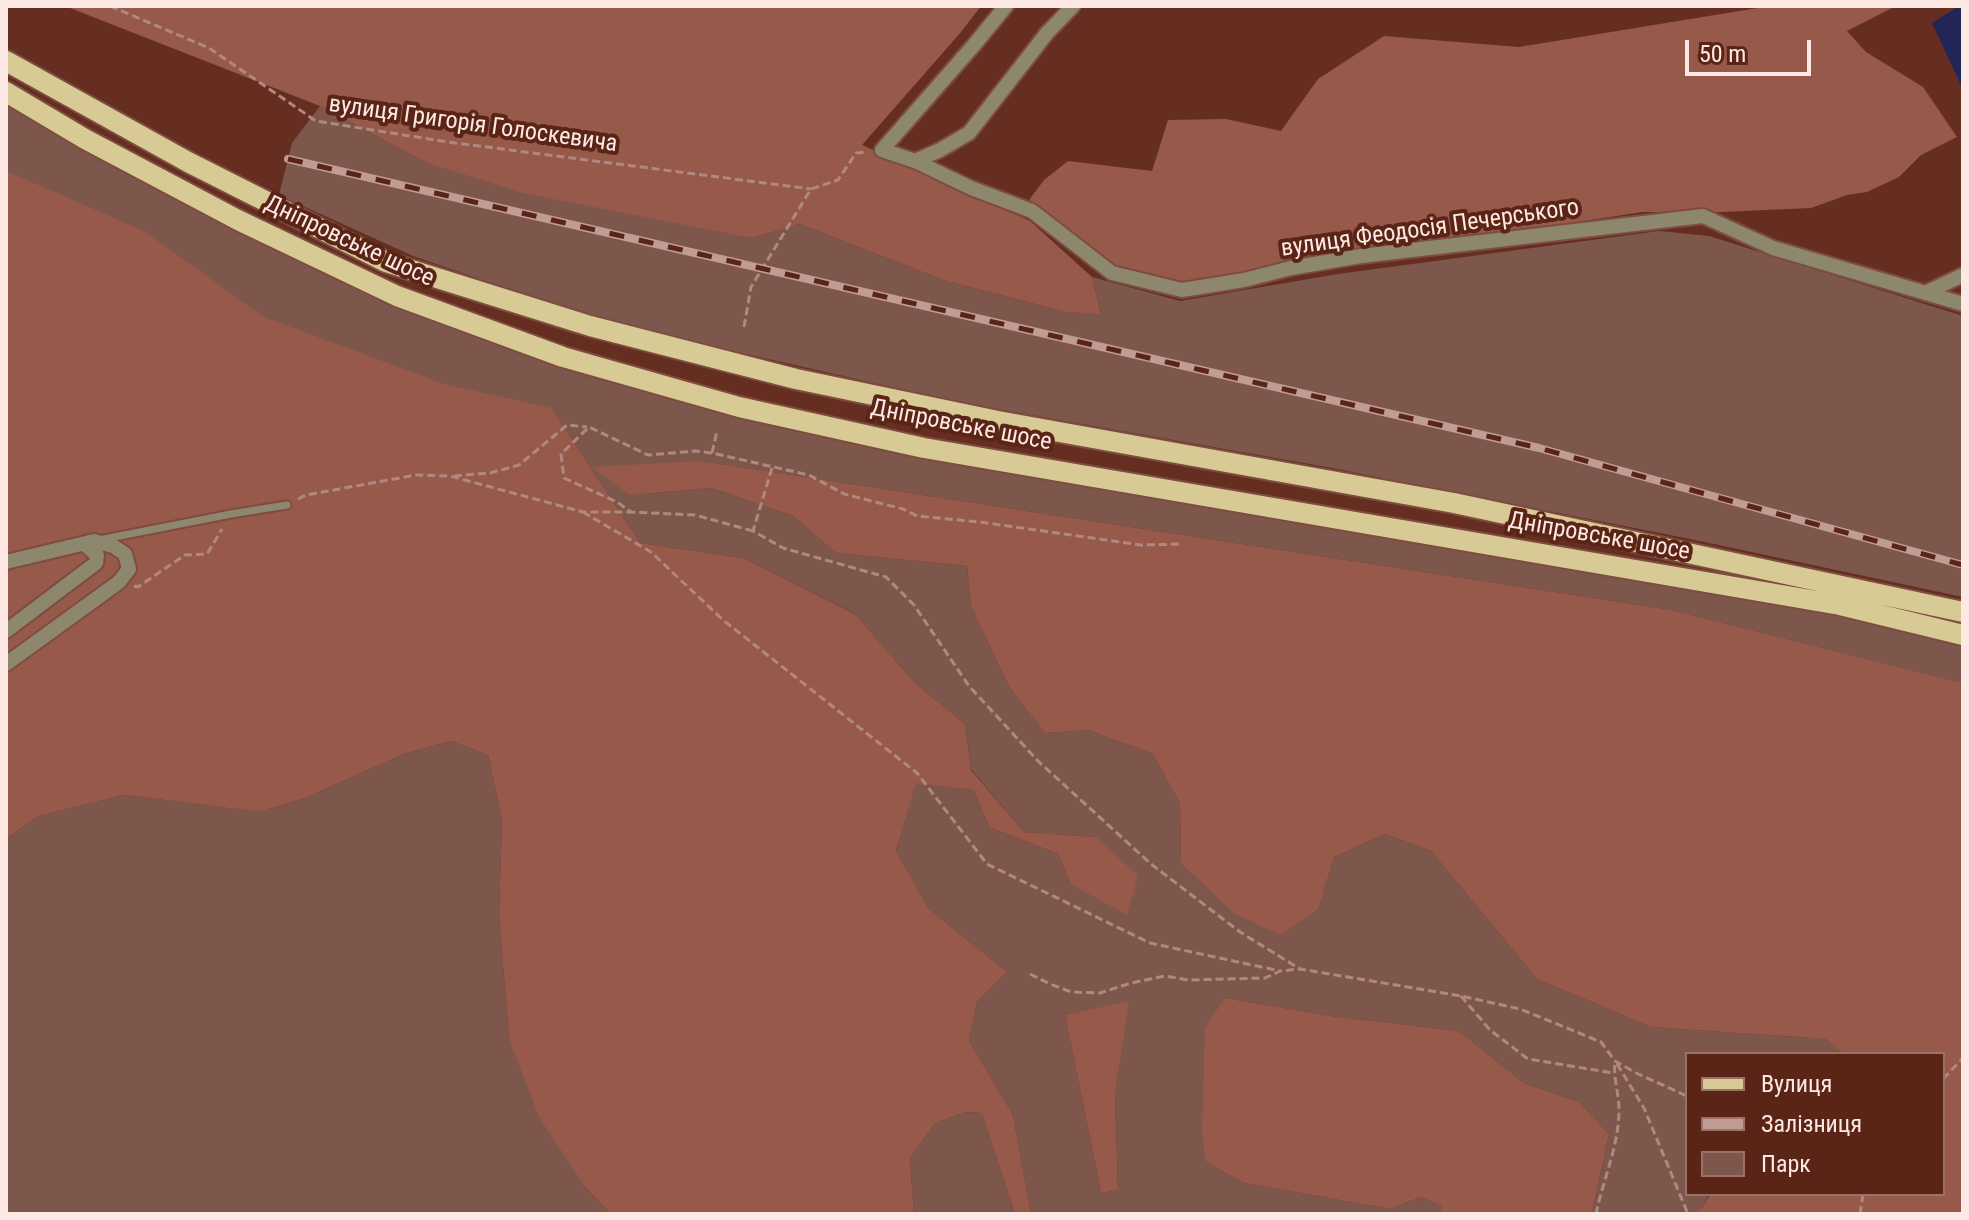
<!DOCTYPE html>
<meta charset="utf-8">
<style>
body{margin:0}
#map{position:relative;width:1969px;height:1220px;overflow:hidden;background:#662e21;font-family:"Roboto Condensed",sans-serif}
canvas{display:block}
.frame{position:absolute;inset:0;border:8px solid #fee8e3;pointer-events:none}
.legend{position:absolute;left:1685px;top:1052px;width:260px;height:144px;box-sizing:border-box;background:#5a2416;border:2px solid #9c7268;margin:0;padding:10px 14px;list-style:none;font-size:24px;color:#fee8e3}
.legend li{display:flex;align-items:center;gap:16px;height:40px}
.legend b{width:40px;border:2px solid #9c7268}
.scale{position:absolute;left:1685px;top:40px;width:126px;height:36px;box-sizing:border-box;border:4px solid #fee8e3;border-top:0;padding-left:10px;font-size:24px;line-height:28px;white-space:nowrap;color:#fee8e3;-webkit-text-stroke:6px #5a2416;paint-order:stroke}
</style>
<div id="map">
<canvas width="1969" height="1220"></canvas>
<div class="frame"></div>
<ul class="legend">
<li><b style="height:10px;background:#d8ca95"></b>Вулиця</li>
<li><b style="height:10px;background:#c09c94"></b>Залізниця</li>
<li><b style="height:22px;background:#7e574c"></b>Парк</li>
</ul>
<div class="scale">50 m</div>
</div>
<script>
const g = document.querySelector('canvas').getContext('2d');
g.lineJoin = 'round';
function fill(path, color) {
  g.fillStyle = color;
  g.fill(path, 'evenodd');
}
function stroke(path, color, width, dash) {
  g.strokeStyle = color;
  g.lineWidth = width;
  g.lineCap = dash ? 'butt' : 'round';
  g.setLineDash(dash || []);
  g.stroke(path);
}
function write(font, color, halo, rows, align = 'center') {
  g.font = font + ' "Roboto Condensed",sans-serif';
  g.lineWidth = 8;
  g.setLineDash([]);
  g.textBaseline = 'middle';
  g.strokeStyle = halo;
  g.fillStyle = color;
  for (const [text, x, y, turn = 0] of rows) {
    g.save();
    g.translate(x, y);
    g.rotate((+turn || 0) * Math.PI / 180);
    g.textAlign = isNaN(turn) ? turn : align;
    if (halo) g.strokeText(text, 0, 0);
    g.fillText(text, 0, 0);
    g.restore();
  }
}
fill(new Path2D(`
 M6,92L397,296L739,407L1963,635V683L1672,610L701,461L630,495L712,488L793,516L836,553L967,566L971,606L1009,687L1045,733L1088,730L1153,754L1180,804L1181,863L1319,908L1334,857L1385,834L1431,851L1537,979L1651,1027L1826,1039L1843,1054H1687V1194H1712L1709,1195L1701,1209L1685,1214H1592L1609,1134L1579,1102L1524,1083L1459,1031L1331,1016L1225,998L1206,1162L1244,1183L1390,1209L1421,1197L1443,1206L1440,1214H1031L1013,1115L969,1041L977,1002L1007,972L929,909L896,851L916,782L974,790L989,827L1058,854L1071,884L1096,837L1024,832L971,769L965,724L915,683L854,613L743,558L640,543L566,431L6,496ZM1128,1002L1115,1095L1118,1190L1101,1193L1065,1015Z
 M320,106L425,162L752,238L800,224L943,280L1066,312L1101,313L1092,277L1180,301L1338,274L1659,231L1709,236L1963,316V597L1695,540L1327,467L963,403L706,345L596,319L413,256L279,195L292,143Z
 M451,741L488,755L502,820L499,916L509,1038L586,1188L611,1214H6V839L38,816L125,795L259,812L305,798L404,754Z
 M967,1112L982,1113L1015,1214H914L910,1158L935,1123Z`), '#7e574c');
fill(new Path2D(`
 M65,6H981L961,32L862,145L1030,221L1092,277L1101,314L1066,312L943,280L800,224L752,238L523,193L425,162L320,106Z
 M1770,6H1896L1847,31L1866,52L1923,87L1957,137L1921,155L1899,177L1867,192L1847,195L1811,208L1722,212H1642L1186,283L1117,267L1029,200L1044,180L1068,161L1152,171L1168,120L1226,119L1281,131L1318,79L1384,36L1519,47Z
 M6,171L144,231L264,317L444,384L551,408L640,543L743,558L855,614L915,683L965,724L971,770L1024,832L1096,837L1138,876L1127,915L1071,884L1058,854L989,827L974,790L916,783L896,851L929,909L1007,972L977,1002L969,1041L1013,1115L1031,1214H1015L982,1113L967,1112L935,1123L910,1158L914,1214H611L586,1188L539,1117L509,1038L499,916L502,820L488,755L451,741L404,754L305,798L259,812L125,795L38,816L6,839Z
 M701,461L1672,610L1963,683V1214H1685L1701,1209L1710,1195L1712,1194H1943V1054H1843L1826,1039L1651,1027L1537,979L1431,851L1385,834L1334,857L1319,908L1281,935L1235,914L1181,863L1180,804L1153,754L1088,730L1045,733L1009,687L971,606L967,566L836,553L793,516L712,488L630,495L592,467Z
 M1225,998L1331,1016L1459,1031L1524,1083L1579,1102L1609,1134L1592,1214H1440L1442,1206L1421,1197L1390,1209L1244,1183L1206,1162L1202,1132L1205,1028Z
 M1129,1001L1115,1095L1118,1190L1101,1193L1065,1015Z`), '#97594a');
fill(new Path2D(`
 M1959,6H1963V83H1960L1932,23Z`), '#212656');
const service = new Path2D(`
 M104,539L231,514L287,505`);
const minor = new Path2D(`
 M1006,6L974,45L882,150L915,161L971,188L1032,211L1112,273L1182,290L1244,280L1291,268L1361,256L1703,216L1773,248L1963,304
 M915,161L940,150L969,133L1047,33L1073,6
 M1925,293L1963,275
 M6,562L94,541L113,546L125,554L129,569L119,582L6,664
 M6,631L96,563L97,555L84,544`);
const primary = new Path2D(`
 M6,61L188,162L386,262L590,326L796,379L998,421L1454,503L1963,612
 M6,92L85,139L238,220L397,296L563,357L739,407L924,448L1840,605L1963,635`);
stroke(service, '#7e4c40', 11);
stroke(minor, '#7e4c40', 18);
stroke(primary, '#7e4c40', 24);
stroke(new Path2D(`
 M110,6L209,48L316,121L448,142L811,189
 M744,327L751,287L811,189L838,180L856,153L866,152
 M712,453L717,431
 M772,468L753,531L783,548L886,577L914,605L969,686L1038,761L1151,864L1240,932L1300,969L1461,996L1520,1009L1601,1042L1615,1061L1636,1073L1687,1096
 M454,476L490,473L519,465L567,425L587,427
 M298,499L306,495L416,475L450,476L583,512H631
 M583,512L651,552L723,620L917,773L987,864L1150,943L1280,971
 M753,531L695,515L631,512L617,502L564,478L561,454L589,427L648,455L696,451L712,453L809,475L844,494L903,509L917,516L980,522L1141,545L1183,544
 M134,586L138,587L185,555L207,554L222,529
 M1030,974L1050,984L1071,992L1100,993L1131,983L1165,976L1188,980L1265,978L1280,971L1300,969
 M1461,996L1490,1030L1528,1059L1613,1073
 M1617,1064L1644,1108L1688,1214
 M1943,1079L1963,1058
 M1596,1214C1603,1180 1619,1145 1619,1110C1619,1093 1613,1078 1615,1061
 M1860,1214L1863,1194`), '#b0887f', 3, [8, 4]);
stroke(service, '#8d876d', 7);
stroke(minor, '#8d876d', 14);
stroke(primary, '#d8ca95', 20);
const rail = new Path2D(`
 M288,159L1539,448L1963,565`);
stroke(rail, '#c09c94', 8);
stroke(rail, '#5a2416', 5, [15]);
write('24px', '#fee8e3', '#5a2416', [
 ["вулиця Григорія Голоскевича",473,125,8],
 ["вулиця Феодосія Печерського",1430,229,-8],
 ["Дніпровське шосе",349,242,25],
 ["Дніпровське шосе",961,426,11],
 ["Дніпровське шосе",1599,537,10]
]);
</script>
